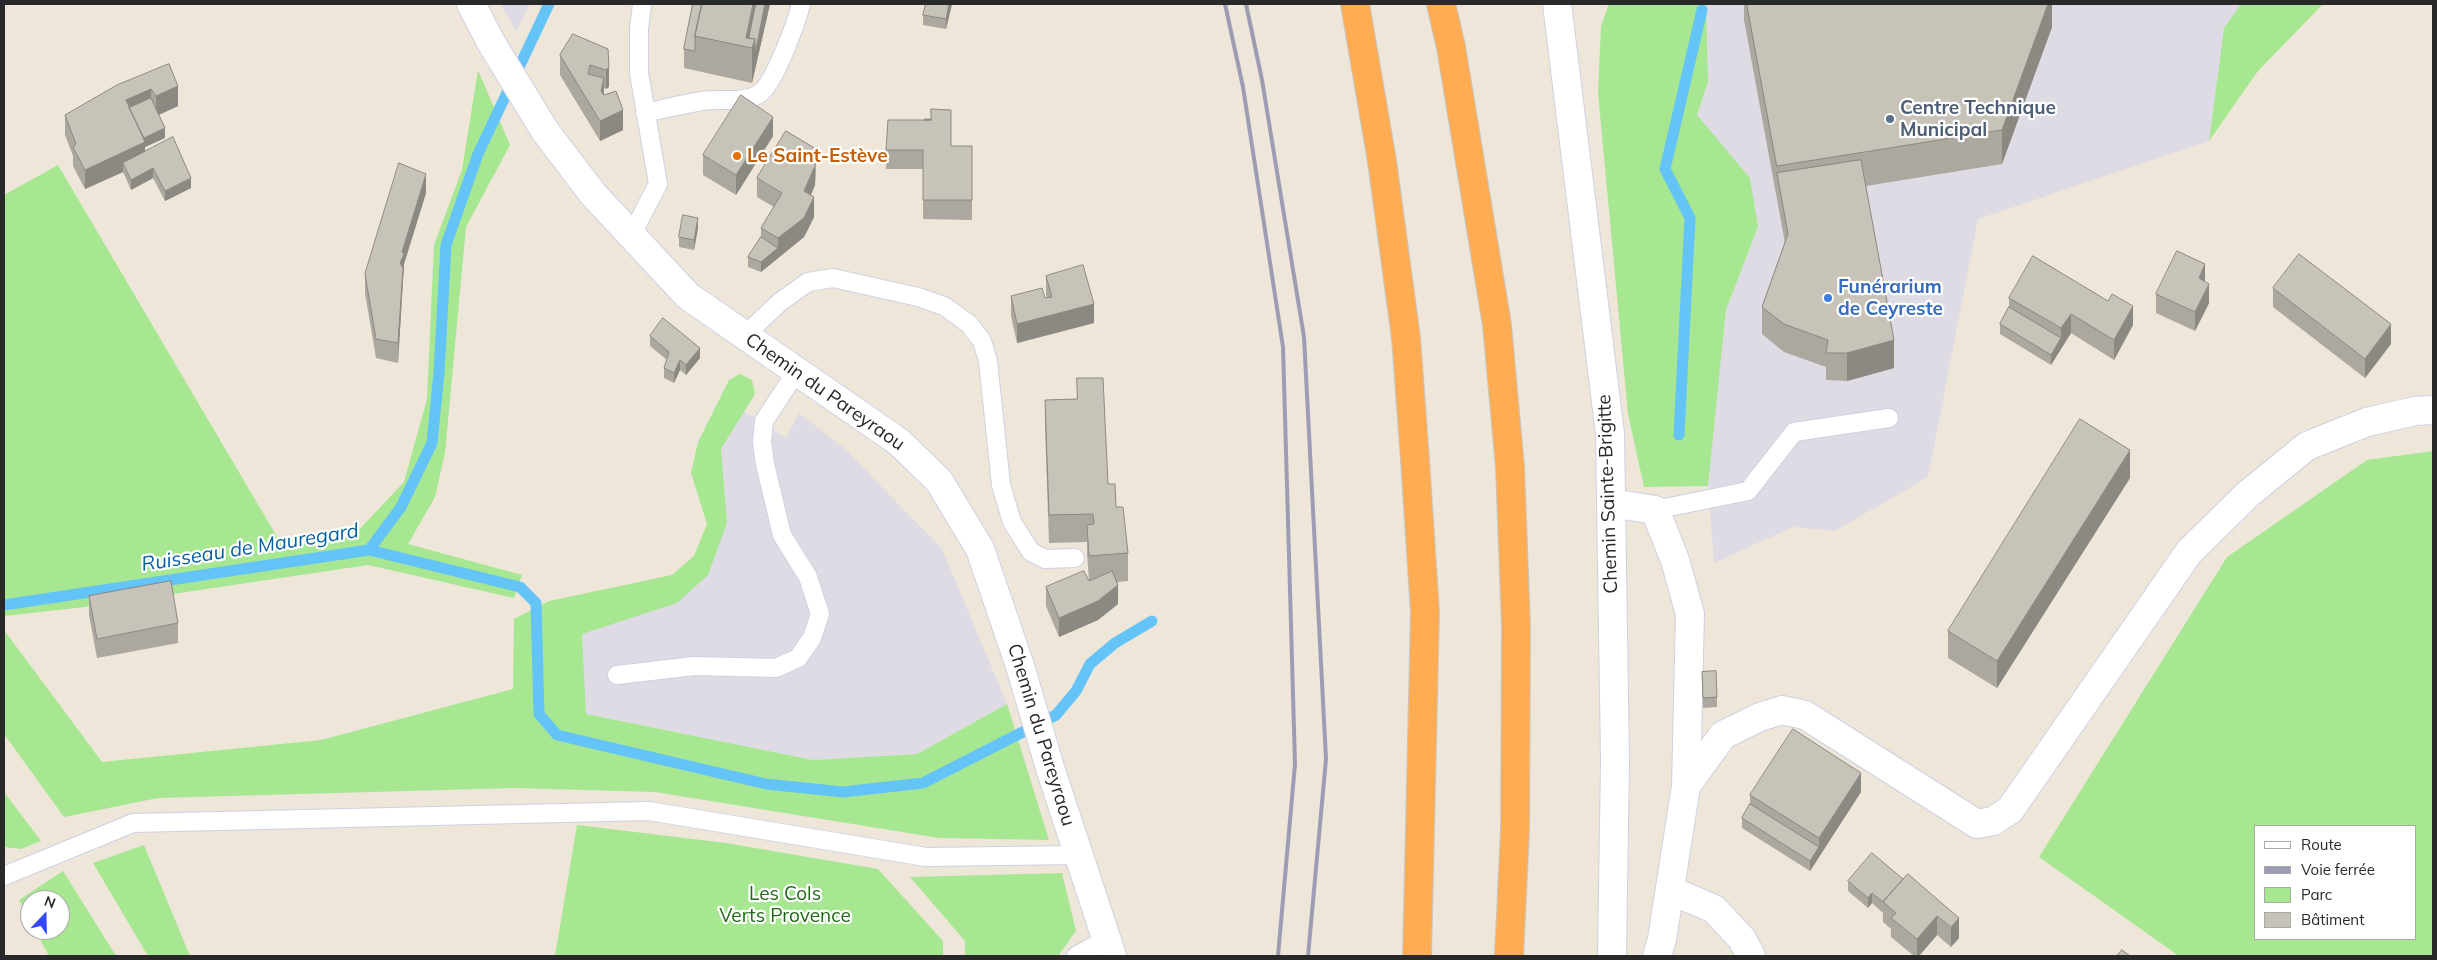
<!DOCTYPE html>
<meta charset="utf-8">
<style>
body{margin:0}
#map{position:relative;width:2437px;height:960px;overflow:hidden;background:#ede6d9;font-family:Mulish,sans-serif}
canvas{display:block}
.frame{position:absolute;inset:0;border:5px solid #292929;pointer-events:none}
.legend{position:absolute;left:2254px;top:825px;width:162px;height:115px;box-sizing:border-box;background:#fff;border:1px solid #a9a9a9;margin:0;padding:6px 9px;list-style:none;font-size:15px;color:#292929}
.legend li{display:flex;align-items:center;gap:10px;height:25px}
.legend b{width:25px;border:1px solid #a9a9a9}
.north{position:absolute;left:20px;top:890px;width:50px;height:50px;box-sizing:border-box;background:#fff;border:1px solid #a9a9a9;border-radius:50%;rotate:21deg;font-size:14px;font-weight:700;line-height:20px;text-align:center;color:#292929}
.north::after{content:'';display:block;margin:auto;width:18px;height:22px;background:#3448ff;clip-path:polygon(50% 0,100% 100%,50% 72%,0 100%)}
</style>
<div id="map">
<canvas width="2437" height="960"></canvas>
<div class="frame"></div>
<ul class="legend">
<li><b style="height:6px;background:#fff"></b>Route</li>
<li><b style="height:6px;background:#9c9db5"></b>Voie ferrée</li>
<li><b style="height:14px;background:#a7e792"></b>Parc</li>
<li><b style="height:14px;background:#c8c3b9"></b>Bâtiment</li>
</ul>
<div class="north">N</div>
</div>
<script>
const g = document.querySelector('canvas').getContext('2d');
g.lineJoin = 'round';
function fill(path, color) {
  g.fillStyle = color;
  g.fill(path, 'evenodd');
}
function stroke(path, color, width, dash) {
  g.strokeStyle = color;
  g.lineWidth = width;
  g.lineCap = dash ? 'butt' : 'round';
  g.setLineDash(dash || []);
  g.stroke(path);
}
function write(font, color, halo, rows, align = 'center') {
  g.font = font + ' Mulish,sans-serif';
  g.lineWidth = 4.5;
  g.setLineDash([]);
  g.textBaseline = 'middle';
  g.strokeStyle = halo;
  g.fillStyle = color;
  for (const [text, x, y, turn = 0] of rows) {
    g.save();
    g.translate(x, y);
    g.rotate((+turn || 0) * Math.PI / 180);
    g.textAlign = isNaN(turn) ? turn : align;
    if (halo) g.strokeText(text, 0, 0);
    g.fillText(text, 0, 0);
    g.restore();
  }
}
fill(new Path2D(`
 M501,4H530L516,31Z
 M1706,4H2241L2224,28L2209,141L1978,219L1928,477L1835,531L1793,527L1714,563L1708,486L1726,310L1758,227L1697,115L1708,82Z
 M744,411L786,438L799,413L845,449L942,549L1007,704L917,754L813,760L586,714L581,634L677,603L727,523L721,449Z`), '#dedbe4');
fill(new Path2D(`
 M1609,4H1706L1708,82L1697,115L1750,178L1758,227L1726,310L1708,486L1644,487L1628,414L1598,93L1601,26Z
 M2241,4H2323L2258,71L2209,141L2224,28Z
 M478,70L510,145L466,227L445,453L435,497L408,544L522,575L514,598L368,565L85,607L4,616V195L58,165L283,547L353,536L404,482L427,399L434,245L462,170Z
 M740,374L752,380L755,394L721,449L727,523L708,575L677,603L582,634L586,714L813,760L917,754L1007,704L1049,840L939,838L655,792L514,788L158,798L64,817L4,734V630L102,762L321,740L513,689L514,619L549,601L672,575L694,556L707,524L691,473L698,442L729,380Z
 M2433,451V956H2179L2039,857L2227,557L2367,460ZM2416,826V939H2256V826Z
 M4,792L41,841L21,849L4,847Z
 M577,825L726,843L878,869L943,941V956H555Z
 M144,845L190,956H148L93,863Z
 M63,871L116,956H49L35,930H60V900H30V921L19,900Z
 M1062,873L1076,931L1058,956H965V941L910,877Z`), '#a7e792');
stroke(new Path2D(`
 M1679,435L1690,218L1665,169L1702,10
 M369,550L520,587L536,603L539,714L557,735L766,784L843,792L923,783L1056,715L1076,691L1090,664L1115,643L1152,621
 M4,605L369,550L401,507L432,443L439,373L446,245L478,154L549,4`), '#64c3f7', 11);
const service = new Path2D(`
 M645,113C664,109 683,104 702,101C719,98 743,104 759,94C775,83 796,23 801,4
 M631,236L658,184L639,73V29L642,4
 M745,335L780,302L808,282L833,278L918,297L944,306L969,324L982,341L988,361L1001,485L1012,522L1031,552L1045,559L1075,558
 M1655,510L1748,491L1794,432L1889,418
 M617,675L694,666L776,668L798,658L812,638L820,614L808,577L782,535L765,464L762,442L764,421L797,371
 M4,876L133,823L649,811L926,857L1079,855
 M1076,956L1106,939`);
const minor = new Path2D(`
 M1557,4L1610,434L1615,761L1612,956
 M1611,503L1655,510L1675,560L1690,614L1686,786L1662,939L1657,956
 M1686,786L1723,735L1760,717L1782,710L1805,715L1977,824L1993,821L2010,810L2189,552L2248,494L2307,446L2367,422L2415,411L2433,410
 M1670,890L1714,909L1742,939L1751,956`);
const tertiary = new Path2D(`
 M471,4L492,44L545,131L593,194L688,296L899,442L939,481L980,549L1020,666L1051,771L1112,956`);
const motorway = new Path2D(`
 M1355,4L1382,161L1406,338L1415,460L1425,612L1417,956
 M1441,4L1451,47L1497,325L1510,467L1516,627L1515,831L1509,956`);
stroke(service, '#cfd1e3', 20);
stroke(minor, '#cfd1e3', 30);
stroke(tertiary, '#cfd1e3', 30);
stroke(motorway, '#c7c7c7', 30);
stroke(service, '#fff', 18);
stroke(minor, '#fff', 28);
stroke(tertiary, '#fff', 28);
stroke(motorway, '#ffac52', 28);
stroke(new Path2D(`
 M1225,4L1243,87L1283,347L1295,764L1278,956
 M1246,4L1262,80L1304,337L1326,759L1308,956`), '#9c9db5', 4);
fill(new Path2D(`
 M693,4H770L752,83L684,68V49Z
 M926,4H952L946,29L923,25V15Z
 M1744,4H2052V27L2002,164L1866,186L1894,368L1847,381L1826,380V367L1784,352L1762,334V307L1785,243L1744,20Z
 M608,49L609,87L606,89L604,88V95L623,130L600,141L560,75V55Z
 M169,64L178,106L159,115L165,138L145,147V151L191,188L165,201L153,178L131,190L123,172L85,189L73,166V156L65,135V115Z
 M773,136L736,195L703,175V155Z
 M951,146H972V220L923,219V169H886V150Z
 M816,169L815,185L811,195L814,217L804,237L761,272L748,267V257L761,237V228L774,207L757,197V178Z
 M426,193L404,264L398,363L376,358L365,293V274Z
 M698,228L694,250L679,247V237Z
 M1046,276L1094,323L1017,343L1011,316V296L1047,298L1046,295Z
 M2205,282L2209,303L2195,331L2156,313V294Z
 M2273,288L2391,344L2365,378L2273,307Z
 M2009,298L2133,325L2114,360L2071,333L2051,365L2000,334V324L2009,307Z
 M650,336L700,358L686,375L680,370L674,383L664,378V368L667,360L650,346Z
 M1077,378L1108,484L1116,507L1128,553V581L1117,582L1118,604L1098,620L1059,637L1046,606V587L1089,581L1087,553V542L1049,543L1045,428V400L1077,399Z
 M2130,478L1997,688L1948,658V631Z
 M89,596L178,623V643L97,658L89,615Z
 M1702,672L1717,697V707L1703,708Z
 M1861,792L1810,871L1742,828V818L1750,804V795Z
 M1908,874L1959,938L1951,947L1937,935L1919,956H1914L1891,937V929L1883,922V913L1872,903L1868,908L1848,891V881L1903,879Z`), '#aca89f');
fill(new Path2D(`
 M753,4H760L751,48L746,38Z
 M765,4H770L752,83V48Z
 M949,4H952L946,29V19Z
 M2048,4H2052V27L2002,164V130Z
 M609,67V87L606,89V70Z
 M604,78V98L601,91Z
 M178,86V106L156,116V96Z
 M151,89V108L130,118L126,100Z
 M623,110V130L600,141V121Z
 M773,117V136L736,195V175Z
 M165,128V138L145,147V161L123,163V172L85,189V170L140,140Z
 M816,149L815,185L804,210V191Z
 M153,168V178L131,190V180Z
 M426,174V193L404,264L398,363L400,263L402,252Z
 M191,178V188L165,201V191Z
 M814,197V217L804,237L761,272V262L778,248V238Z
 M698,218V228L694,250V240Z
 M2205,264V284L2199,278Z
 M2209,284V303L2195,331V312Z
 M1094,304V323L1017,343V324Z
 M2133,306V325L2114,360V340Z
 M2071,314V333L2051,365V355L2061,338V328Z
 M2391,324V344L2365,378V359Z
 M1894,340V368L1847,381V353Z
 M700,348V358L686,375V365Z
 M680,360V370L674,383V373Z
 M2130,450V478L1997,688V661Z
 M1118,585V604L1098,620L1059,637V618Z
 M1861,773V792L1810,871V861L1819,847V838Z
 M1872,893V903L1868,908V898Z
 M1937,916V935L1919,956H1917V939Z
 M1959,918V938L1951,947V927Z`), '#8c8882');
const building = new Path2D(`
 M693,4H702L695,36V51L684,49Z
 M702,4H753L746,38L755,39L752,48L695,36Z
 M756,4H765L755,54V39L749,38Z
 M926,4H949L946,19L923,15Z
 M1747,4H2048L2002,130L1777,166Z
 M573,34L608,49L609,67L606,70L590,65L588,74L604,78L601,91L604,95L616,91L623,110L600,121L560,55Z
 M169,64L178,86L156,96L151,89L126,100L145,142L85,170L73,147L76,144L65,115L117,85Z
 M741,95L773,117L736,175L703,155Z
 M151,98L165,128L144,138L129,108Z
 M931,109L951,110V146H972V200H923V150H886L888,120H931Z
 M925,119H931V120H925Z
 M786,131L816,149L815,166L804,191L814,197L804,218L778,238L761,228L782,193L757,178Z
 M173,137L191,178L165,191L153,168L131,180L123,163Z
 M1861,160L1894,340L1847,353H1826L1828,340L1784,324L1762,307L1788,234L1777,173Z
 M399,163L426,174L402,252L404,254L400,263L403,268L398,343L376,339L365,274Z
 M683,215L698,218L694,240L679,237Z
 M761,237L778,248L761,262L748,257Z
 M2177,251L2205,264L2199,278L2209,284L2195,312L2156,294Z
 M2299,254L2391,324L2365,359L2273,288Z
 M2033,256L2108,301L2112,294L2133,306L2114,340L2071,314L2061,328L2009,298Z
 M1083,265L1094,304L1017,324L1011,296L1042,288L1045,298L1052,297L1046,276Z
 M2009,307L2061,338L2051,355L2000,324Z
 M663,318L700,348L686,365L680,360L674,373L664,368L669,352L650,336Z
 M1077,378H1103L1108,484H1115L1116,507H1123L1128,553L1089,556L1087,525L1094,524L1093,514L1049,515L1045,400L1077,399Z
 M2080,419L2130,450L1997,661L1948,631Z
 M1084,571L1089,581L1112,571L1118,585L1098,601L1059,618L1046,587Z
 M171,581L178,623L97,639L89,596Z
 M1716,671L1717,697L1703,698L1702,672Z
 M1793,729L1861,773L1819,838L1750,795Z
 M1750,804L1819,847L1810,861L1742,818Z
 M1872,853L1903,879L1883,902L1872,893L1868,898L1848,881Z
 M1908,874L1959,918L1951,927L1937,916L1917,939L1891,918L1896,913L1883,902Z
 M2122,950L2130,956H2117Z`);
fill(building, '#c8c3b9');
stroke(building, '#8c8882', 1);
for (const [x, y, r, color] of [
 [1890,119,5,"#5c6f8a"],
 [737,156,5,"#e8710a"],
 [1828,298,5,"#3f7fe0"]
]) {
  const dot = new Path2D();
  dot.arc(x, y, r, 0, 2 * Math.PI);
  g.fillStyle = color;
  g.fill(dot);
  stroke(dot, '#fff', 2);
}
write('bold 19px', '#4e5e75', '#fff', [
 ["Centre Technique",1900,108],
 ["Municipal",1900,130]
], 'left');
write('bold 19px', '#c56008', '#fff', [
 ["Le Saint-Estève",747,156]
], 'left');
write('bold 19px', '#366cbe', '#fff', [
 ["Funérarium",1838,287],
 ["de Ceyreste",1838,309]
], 'left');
write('19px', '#292929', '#fff', [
 ["Chemin du Pareyraou",825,392,35],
 ["Chemin Sainte-Brigitte",1608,494,-92],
 ["Chemin du Pareyraou",1041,735,73]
]);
write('19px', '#1f6a14', '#fff', [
 ["Les Cols",785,894],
 ["Verts Provence",785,916]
]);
write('italic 20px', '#045ea2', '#fff', [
 ["Ruisseau de Mauregard",250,548,-9]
]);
</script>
